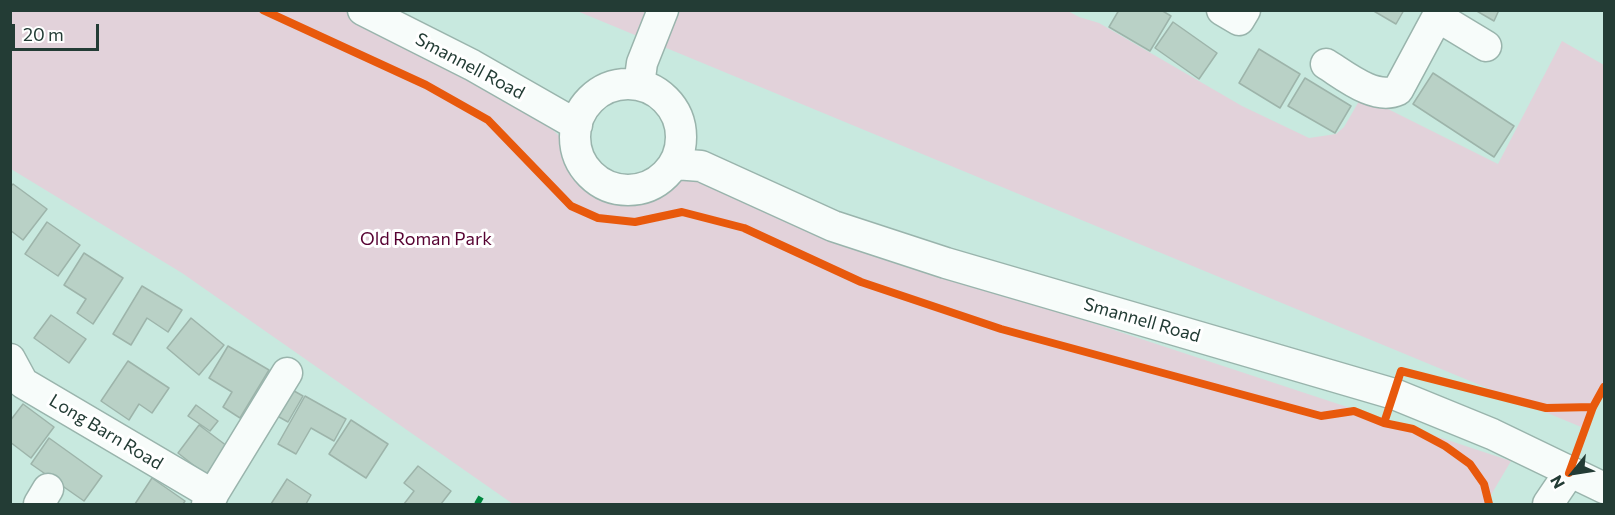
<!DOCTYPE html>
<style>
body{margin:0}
#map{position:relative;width:1615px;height:515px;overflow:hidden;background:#c8e9df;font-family:Commissioner,sans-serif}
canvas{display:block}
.frame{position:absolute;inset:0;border:12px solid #233c35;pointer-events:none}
.north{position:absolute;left:1543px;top:443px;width:60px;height:60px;-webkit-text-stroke:4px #fff;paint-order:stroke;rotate:240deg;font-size:16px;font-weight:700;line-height:24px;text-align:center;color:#233c35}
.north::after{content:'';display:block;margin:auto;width:21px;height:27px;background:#233c35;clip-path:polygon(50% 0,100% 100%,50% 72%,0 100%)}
.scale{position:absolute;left:12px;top:24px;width:87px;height:27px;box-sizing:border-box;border:3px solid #233c35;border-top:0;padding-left:8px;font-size:18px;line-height:21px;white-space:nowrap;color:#233c35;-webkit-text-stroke:4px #fff;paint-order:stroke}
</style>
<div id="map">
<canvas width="1615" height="515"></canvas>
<div class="frame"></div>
<div class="north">N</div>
<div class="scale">20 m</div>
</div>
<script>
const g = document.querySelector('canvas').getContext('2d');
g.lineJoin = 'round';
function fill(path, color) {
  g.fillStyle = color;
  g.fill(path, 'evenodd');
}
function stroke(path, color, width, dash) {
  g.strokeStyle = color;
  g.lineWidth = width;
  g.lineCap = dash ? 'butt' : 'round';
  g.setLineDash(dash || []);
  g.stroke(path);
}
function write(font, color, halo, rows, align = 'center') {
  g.font = font + ' Commissioner,sans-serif';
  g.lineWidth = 6;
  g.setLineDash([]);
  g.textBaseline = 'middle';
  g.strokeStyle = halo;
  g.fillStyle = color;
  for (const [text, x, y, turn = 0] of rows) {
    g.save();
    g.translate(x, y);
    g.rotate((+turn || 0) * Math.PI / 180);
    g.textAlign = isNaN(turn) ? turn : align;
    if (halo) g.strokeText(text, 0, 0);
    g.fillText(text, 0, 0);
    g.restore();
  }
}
fill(new Path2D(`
 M10,11H356L525,103L606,181L628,188L675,178L706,182L823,234L1511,461L1488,500V504H513L182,273L11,169Z
 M577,11H1068L1079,17L1099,23L1242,106L1309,138L1336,134L1344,127L1362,96L1498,164L1562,41L1604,65V385L1586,429Z`), '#e2d2da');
const building = new Path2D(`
 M1119,10H1161L1171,16L1150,51L1109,27Z
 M1372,10H1404L1396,24Z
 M1475,10H1499L1494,21Z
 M1173,22L1217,53L1199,79L1155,48Z
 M1259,49L1300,74L1280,108L1239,83Z
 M1433,73L1514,126L1494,157L1413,104Z
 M1305,78L1351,106L1335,133L1288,106Z
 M13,184L47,209L23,240L10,230V187Z
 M47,222L80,245L58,276L25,254Z
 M84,253L123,278L93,324L77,313L86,299L64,285Z
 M142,286L182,310L168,332L147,318L131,345L113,334Z
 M51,315L86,339L69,363L34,338Z
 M191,318L224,345L199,375L167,348Z
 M228,346L269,370L240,418L223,407L232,392L209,378Z
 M128,361L169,388L152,413L139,404L129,420L101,401Z
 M287,387L303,396L288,422L272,413Z
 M305,396L346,419L334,441L311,428L296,454L278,444Z
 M23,404L54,427L31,458L10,442V421Z
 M196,405L218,421L210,431L188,416Z
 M351,420L388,444L366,478L329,454Z
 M199,425L227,446L206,475L178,453Z
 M49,438L102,476L84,501L31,464Z
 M418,466L451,491L441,504H404L414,491L404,483Z
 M152,478L185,501L183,504H135Z
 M287,479L311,495L306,504H271Z`);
fill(building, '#b9d1c6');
stroke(building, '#9db4aa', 1.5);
const minor = new Path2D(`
 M363,10L472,65L577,125
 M1222,10L1239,20L1245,10
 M1438,17L1486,46
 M1326,64C1344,75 1375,101 1398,90L1441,10
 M575 137a53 53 0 1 1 106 0a53 53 0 1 1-106 0Z
 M639,85L642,63L663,10
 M675,164L701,166L833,226L946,263L1394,394L1492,434L1604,488
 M10,359L23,383L213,495
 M39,504L48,489
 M207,504L287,373
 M1548,504L1569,473`);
stroke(minor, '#99b4ac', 33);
stroke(minor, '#f7fcfa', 30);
stroke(new Path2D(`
 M477,504L481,497`), '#00873e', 6, [12, 6]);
stroke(new Path2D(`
 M263,10L426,85L488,120L571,206L598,218L635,222L682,212L744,228L861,282L1001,329L1321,416L1354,411L1384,423L1413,429L1445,446L1470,464L1484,484L1489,504
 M1384,423L1401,371L1546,408L1593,407
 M1569,473L1593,407L1604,387`), '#e8590c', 8);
write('18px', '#233c35', '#fff', [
 ["Smannell Road",470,66,28],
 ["Smannell Road",1142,320,16],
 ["Long Barn Road",106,432,31]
]);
write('18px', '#560131', '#fff', [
 ["Old Roman Park",426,239]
]);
</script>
